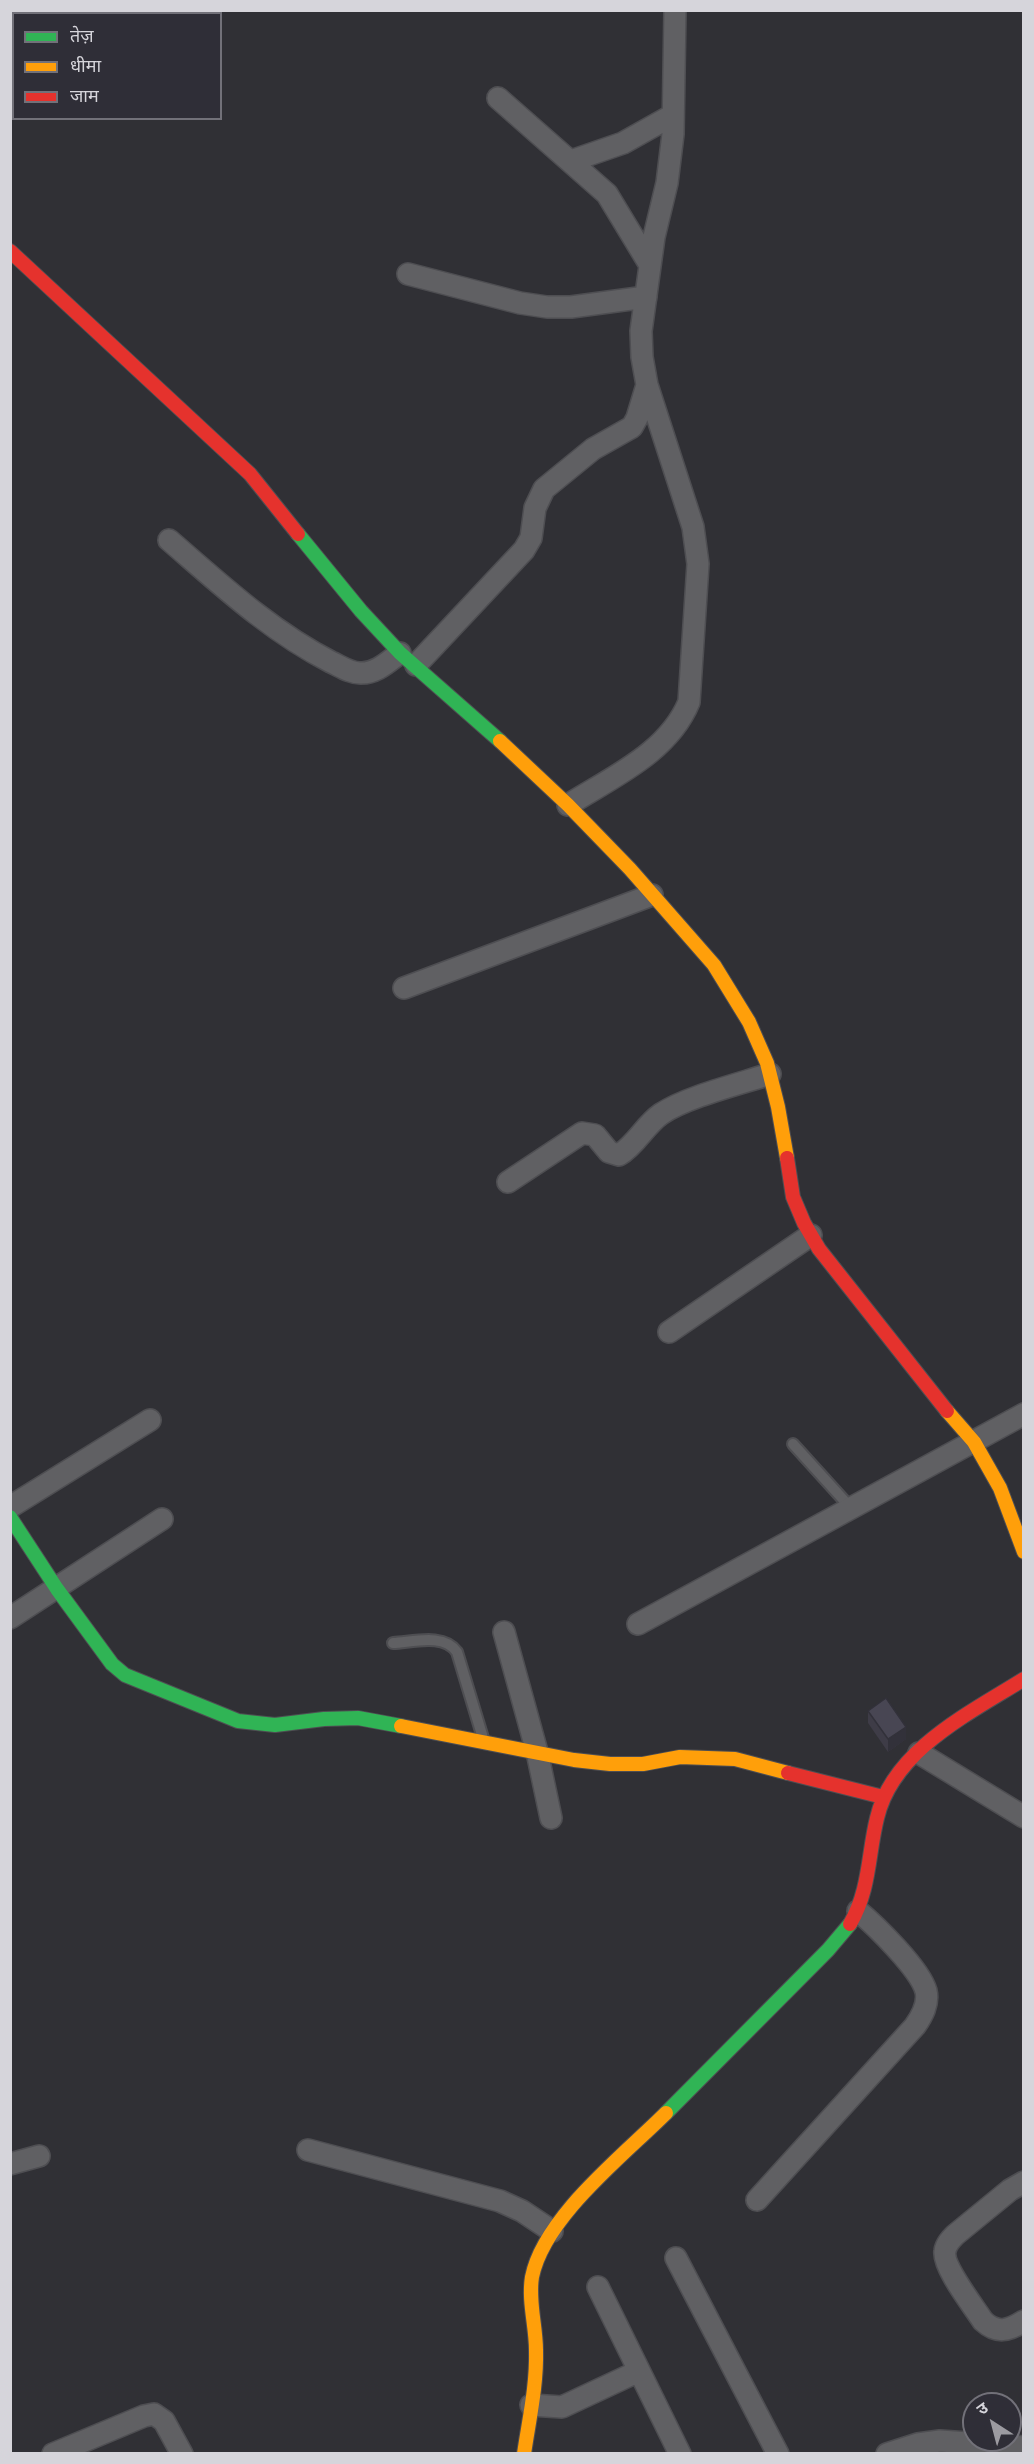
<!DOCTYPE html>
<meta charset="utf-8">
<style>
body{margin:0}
#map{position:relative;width:1034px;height:2464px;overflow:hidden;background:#303035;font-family:Signika,"Noto Sans Devanagari",sans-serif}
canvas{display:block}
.frame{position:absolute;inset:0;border:12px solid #d6d5db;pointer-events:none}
.legend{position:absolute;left:12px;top:12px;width:210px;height:108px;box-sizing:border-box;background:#2f2e37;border:2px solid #727179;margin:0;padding:8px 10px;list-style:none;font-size:18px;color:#d6d5db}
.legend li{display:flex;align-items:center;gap:12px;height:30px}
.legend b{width:30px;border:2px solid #727179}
.north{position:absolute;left:962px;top:2392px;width:60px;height:60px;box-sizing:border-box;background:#2f2e37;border:2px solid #727179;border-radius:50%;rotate:324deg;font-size:16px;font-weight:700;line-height:24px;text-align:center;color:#d6d5db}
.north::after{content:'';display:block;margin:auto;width:21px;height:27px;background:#9c9ba1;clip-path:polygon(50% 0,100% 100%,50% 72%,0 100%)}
</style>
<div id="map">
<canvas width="1034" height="2464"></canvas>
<div class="frame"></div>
<ul class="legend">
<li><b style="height:8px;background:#30b455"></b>तेज़</li>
<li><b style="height:8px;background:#ff9f0a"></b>धीमा</li>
<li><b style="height:8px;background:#e5322d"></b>जाम</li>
</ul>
<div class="north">उ</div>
</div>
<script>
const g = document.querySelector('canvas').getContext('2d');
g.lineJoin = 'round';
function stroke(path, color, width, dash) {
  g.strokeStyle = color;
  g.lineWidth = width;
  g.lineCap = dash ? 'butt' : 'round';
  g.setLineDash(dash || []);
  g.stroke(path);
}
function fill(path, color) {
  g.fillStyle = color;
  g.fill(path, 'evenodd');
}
const lane = new Path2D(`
 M793,1444L850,1507
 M393,1643C413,1642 444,1633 457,1652L483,1738`);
const street = new Path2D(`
 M498,98L607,194L650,265
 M571,161L623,143L673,115
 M408,274L520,303L547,307H571L646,297
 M169,540C220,584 270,631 331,662C340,666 350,673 360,673C376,674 389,661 400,653
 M416,665L524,550L531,538L535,508L544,489L593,449L632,427L637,418L647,385
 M568,805C612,777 668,753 689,702L698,564L693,527L647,385L642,357L641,331L654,237L667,183L673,134L675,10
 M404,988L652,895
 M508,1182L582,1133L595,1135L609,1152L619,1155C636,1145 645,1125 661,1114C686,1097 739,1084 770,1074
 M669,1332L811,1235
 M10,1507L150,1420
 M10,1618L162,1519
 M638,1624L1024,1414
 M504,1632L537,1752L551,1818
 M919,1753L1024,1817
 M308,2150L500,2201L522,2211L552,2231
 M10,2164L39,2156
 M1024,2182L1010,2190L955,2235C951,2239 946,2244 945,2251C942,2266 974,2307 983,2321C997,2334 1008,2331 1024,2321
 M757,2200L915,2026C922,2016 929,2004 926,1991C920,1969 876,1926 858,1911
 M676,2258L778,2454
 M598,2287L680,2454
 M531,2405L562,2407L639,2371
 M53,2454L144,2416L154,2414L164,2421L182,2454
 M887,2454L918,2444L940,2441L1024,2447`);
const fast = new Path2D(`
 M298,534L361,611L400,653L500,741
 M10,1517L57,1589L112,1664L125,1675L238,1721L275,1725L324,1719L358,1718L401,1726
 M666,2113L828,1950L850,1924`);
const slow = new Path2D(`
 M500,741L568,805L630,869L714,965L749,1022L767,1063L778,1107L787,1158
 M947,1411L974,1442L1000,1488L1024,1552
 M401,1726L574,1760L610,1764H643L680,1757L735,1759L788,1773
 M524,2454C529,2420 537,2385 536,2350C536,2326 528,2301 532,2277C544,2217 624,2155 666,2113`);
const jam = new Path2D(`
 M10,251L250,474L298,534
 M787,1158L793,1197L804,1223L819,1249L947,1411
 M788,1773L883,1797
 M850,1924C870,1890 868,1854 877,1818C893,1750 970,1713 1024,1679`);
stroke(lane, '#4e4e52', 14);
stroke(street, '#4e4e52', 24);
stroke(fast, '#4e4e52', 16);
stroke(slow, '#4e4e52', 16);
stroke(jam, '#4e4e52', 16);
stroke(lane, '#606063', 10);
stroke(street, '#606063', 21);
stroke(fast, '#30b455', 14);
stroke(slow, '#ff9f0a', 14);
stroke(jam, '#e5322d', 14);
fill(new Path2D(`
 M868,1711L906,1739L888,1752L868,1723Z`), '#3e3c47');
fill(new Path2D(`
 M906,1727V1739L888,1752V1739Z`), '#32313a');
const building = new Path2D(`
 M886,1698L906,1727L888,1739L868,1711Z`);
fill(building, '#484653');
stroke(building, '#32313a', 1.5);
</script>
